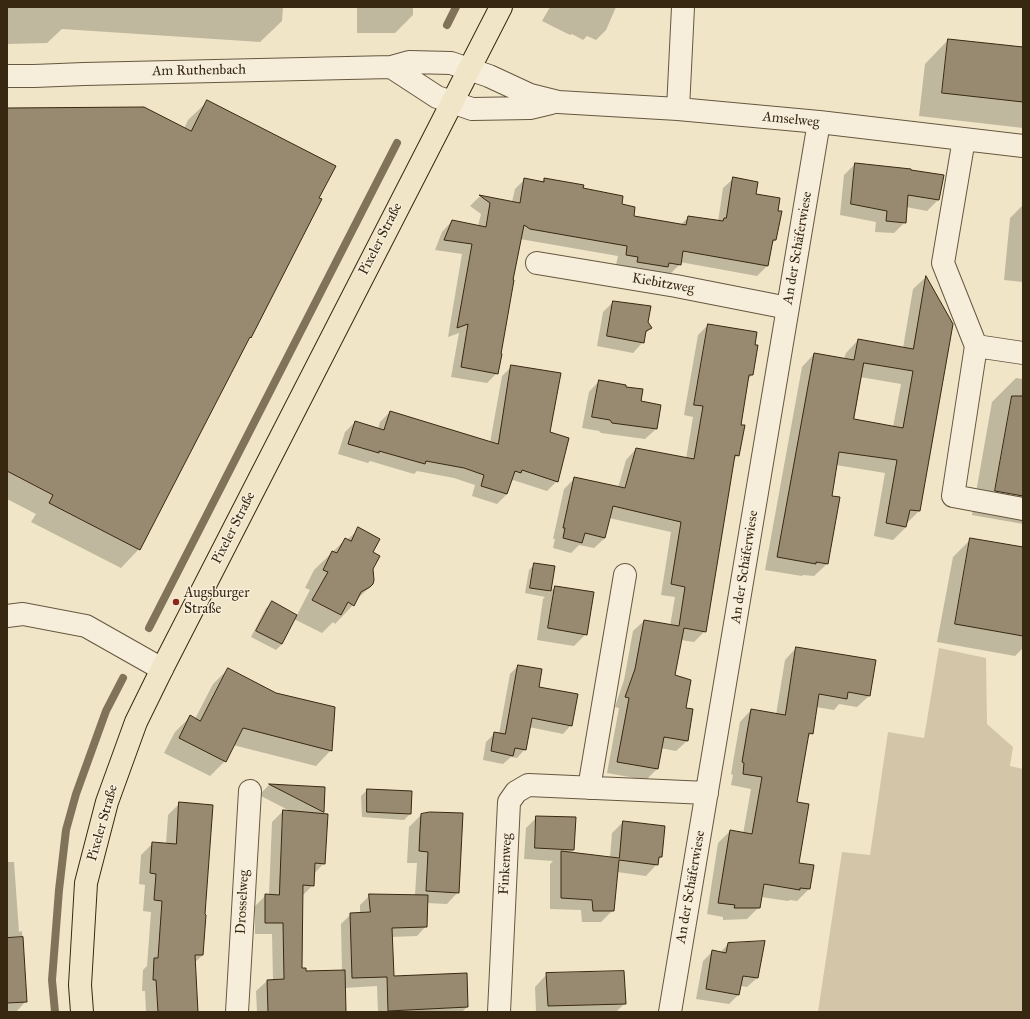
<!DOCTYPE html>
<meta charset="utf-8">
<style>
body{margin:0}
#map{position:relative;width:1030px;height:1019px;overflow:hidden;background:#f1e5c7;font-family:"IM FELL Great Primer",serif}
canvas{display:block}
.frame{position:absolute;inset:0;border:8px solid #382812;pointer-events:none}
</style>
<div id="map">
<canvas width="1030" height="1019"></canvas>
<div class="frame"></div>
</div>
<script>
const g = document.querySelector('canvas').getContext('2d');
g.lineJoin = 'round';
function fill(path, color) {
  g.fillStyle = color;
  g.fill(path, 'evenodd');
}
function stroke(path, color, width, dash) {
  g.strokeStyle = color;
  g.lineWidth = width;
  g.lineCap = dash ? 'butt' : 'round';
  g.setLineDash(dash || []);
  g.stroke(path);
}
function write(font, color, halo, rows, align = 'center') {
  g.font = font + ' "IM FELL Great Primer",serif';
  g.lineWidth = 3;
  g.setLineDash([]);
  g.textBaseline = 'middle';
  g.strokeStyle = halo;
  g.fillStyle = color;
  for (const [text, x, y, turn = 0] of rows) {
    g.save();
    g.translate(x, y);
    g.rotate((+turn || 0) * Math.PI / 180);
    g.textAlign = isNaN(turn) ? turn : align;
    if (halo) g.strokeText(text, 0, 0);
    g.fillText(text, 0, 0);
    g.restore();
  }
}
fill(new Path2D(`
 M939,648L986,658L987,724L1013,747L1010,766L1023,769V1012H818L842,852L870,855L888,732L924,738Z`), '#d2c5a8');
fill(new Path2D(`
 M7,7H283L282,21L260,42L62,29L47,43L7,44Z
 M357,7H413V15L395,33H357Z
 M550,7H616L606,30L596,40L587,36L583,40L572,34L570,35L542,21Z
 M948,40L1023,48V128L919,116L925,64Z
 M207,102L250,337L248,339L139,549L121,568L31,522L36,514L7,499V109L184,129L188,120Z
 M855,164L938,200L927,211L906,207L905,222L894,233L875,232L876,222L840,215L844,175Z
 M734,178L755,195L776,240L771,244L767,266L757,276L680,262V264L669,275L616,265L618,256L520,239L512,280L497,373L487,383L451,377L459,333L448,337L462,254L435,250L442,232L452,221L478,226L481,214L470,206L479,197L512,202L515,189L525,179L541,182L544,179L582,189L621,205L632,217L680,225L689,217L718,222L723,188Z
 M1023,205V282L1004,280L1010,218Z
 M926,277L952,324L919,511L906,524V527L893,540L874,536L885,473L836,465L831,497L827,564L814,576L803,575L802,576L765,570L802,367L814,354L844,359L846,353L858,340L903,348L913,289ZM860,377L901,384L893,427L853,420Z
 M613,302L647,322L651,328L645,334L643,342L633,353L597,346L603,312Z
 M708,325L753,345L755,360L752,375L747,380L739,426L738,455L733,460L705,631L694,642L681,640L674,675L685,709L687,741L676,751L660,748L657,769L646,780L607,773L619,708L615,707L624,680L633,631L644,621L670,626L675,597L661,595L671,532L609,518L605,538L594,548L579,545L571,553L553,548L555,539H553L564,489L575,478L618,488L626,460L636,449L686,459L693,417L684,415L698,335Z
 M512,366L549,433L557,481L547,491L513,480L511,482L507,494L497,504L472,496L475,485L454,478L417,471L414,474L370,461L368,463L338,454L345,432L355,422L378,429L380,422L390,412L490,443L502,376Z
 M1016,378L1023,379V524L972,515L992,402Z
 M599,381L625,388L639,402L656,429L645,439L601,433L599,431L582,428L589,392Z
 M359,529L372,569L370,587L356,600L353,605L335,624L333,622L322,633L294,619L282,644L276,650L251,637L266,608L272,603L297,615L310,590L305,588L314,570L345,540H347Z
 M971,539L1023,548V648L1015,656L937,642L953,557Z
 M535,564L553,567L549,593L555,587L586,634L574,646L537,640L543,599L545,597L525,593L529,570Z
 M796,648L869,696L857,707L839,704L834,710L816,707L812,733L807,738L796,803L798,864L812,866L809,889L797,901L790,900L788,901L761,897L759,907L747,919L723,920V917L707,914L718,843L730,831L743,834L751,789L731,785L733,775L731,774L740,722L751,710L776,715L785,660Z
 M518,666L571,725L563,734L529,727L525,749L517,758L511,757L503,764L483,760L486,742L495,733L499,734L510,674Z
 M228,669L331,750L316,766L233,745L225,761L210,776L164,753L175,732L190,717L195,719L213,684Z
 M269,785L324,788L323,812L320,814L324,863L313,875V885L302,896L301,969L305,972L342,971L341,924L351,914H360V905L370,895H415L417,863H407L409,827L421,815L458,892L447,904L426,903V926L417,936L391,937L393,977L467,1007L462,1012H378L377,986L344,988V1012H257L256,991L267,981L273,980L272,934H255V906L266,895H269L272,822L283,811L292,812L259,795Z
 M367,790L410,814L404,820L362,817L361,796Z
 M180,803L204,915L203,955L194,963L197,1012H146L145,991H142L143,970L147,966L151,912L143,911L145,885L139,884L141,855L153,843L166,844L168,815Z
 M537,817L574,850L570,853L610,858L612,833L623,822L661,857L658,860L657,864L646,876L617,872L613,910L601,922H582L581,910L550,909V864L553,861L524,859L526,828Z
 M7,862H14L19,932L22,931L26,1001L16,1012H7Z
 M728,944L757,978L747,987L740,986L738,995L729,1004L696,999L703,961L713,951L720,953Z
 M547,974L625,1003L616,1012H536L535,987Z`), '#0003');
stroke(new Path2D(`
 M447,25L456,7
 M149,628L397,143
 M55,1012L52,980L59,890L66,830L76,794L106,711L123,678`), '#817359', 8);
const building = new Path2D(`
 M948,39L1023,47V102L942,93Z
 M207,100L336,166L319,198L322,199L251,338L250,337L140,550L49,503L53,495L7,471V108L144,107L191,131Z
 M855,163L911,169V170L944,175L939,200L908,195L906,223L886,221L887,211L851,204Z
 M733,177L758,182L756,194L780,198L778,211H782L776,240H773L768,266L683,251L681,265L669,263L668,267L637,262L638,257L626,255L627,246L530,229L524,225L513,280H514L501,354H502L498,374L461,367L468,324L457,328L472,244L444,240L452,220L486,227L490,203L479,195L520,203L524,178L544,182V178L584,185L583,188L623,196L622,204L635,207L634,216L686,225L688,216L723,221L724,218H726Z
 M926,276L953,324L920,511L910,510L906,527L886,523L897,460L839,452L832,496L840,497L828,564L816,562V564L777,557L814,353L854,360L858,339L913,349ZM864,363L913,371L903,428L854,419Z
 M613,301L651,306L648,322L652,328L646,331L644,343L607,336Z
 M708,324L757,332L755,345H758L753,375H749L741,425H745L739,456L735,455L706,632L684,628L675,675L691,680L686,708L693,709L688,741L664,737L658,769L617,762L629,698L625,697L635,669L644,620L679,626L685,587L671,584L681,522L613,506L605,538L585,533L582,543L563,538L565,528H563L574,477L625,488L636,448L694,459L703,406L694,405Z
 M511,365L561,373L550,432L569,438L558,482L522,470L521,473L515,471L507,494L481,486L484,475L464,468L426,461L425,464L379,451V453L348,444L355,421L384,430L390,411L498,444Z
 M599,380L626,385V387L643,389L641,401L661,405L657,429L612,423L610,420L592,417Z
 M1012,396H1023V496L995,491Z
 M358,527L380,539L373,552L380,556L373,569L374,580L373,584L370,587L361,592L354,606L348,602L341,615L312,600L328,572L323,570L332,551L337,553L345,538L351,541Z
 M970,538L1023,547V636L955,624Z
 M534,563L555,566L551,591L530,588Z
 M555,586L594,592L587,635L548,628Z
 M272,601L297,615L282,644L256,631Z
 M796,647L876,660L870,696L848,692L847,699L819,694L813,734L809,733L797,802L809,804L799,863L814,865L810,889L800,888V890L764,884L760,908H734L735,905L718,903L730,830L752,834L762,777L743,774L744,763L742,762L751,709L785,715Z
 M518,665L542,669L539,687L578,694L572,726L532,718L526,750L515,748L513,756L491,751L494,732L505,734Z
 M228,668L276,693L335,707L332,751L243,728L226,762L179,738L190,715L200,721Z
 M269,784L325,787L324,812Z
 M367,789L412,791L411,814L367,812Z
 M179,802L213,805L205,914L206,915L203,955H195L198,1012H158L156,980H153L154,958H158L162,901L154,900L156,874L150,873L152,842L176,844Z
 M283,810L328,814L325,864L315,863L314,886L303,885L302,968H306V971L345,970L346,1012H268L267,980L284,979L283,923H265V894L279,895Z
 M430,812L463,813L459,893L426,891L428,852L419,851L420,830L421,814Z
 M536,816L576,817L574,850L535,848Z
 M623,821L665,826L662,857H659L658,865L619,860L614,911H593L592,900L561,898V851L619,858Z
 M369,894L428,895L427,927L392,928L394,976L467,973L468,1007L388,1011L387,977L352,978L350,913L370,912Z
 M23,937L27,1002L7,1003V938Z
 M765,941L758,978L743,976L739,995L706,989L712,950L726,953L728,943Z
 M624,971L626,1004L548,1006L546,973Z`);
fill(building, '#988a70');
stroke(building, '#382812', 1);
const minor = new Path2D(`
 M391,67L437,97L472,109L530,108L551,103
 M7,76H34L84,74L391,67L409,62L451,63L489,76L530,95L558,102L678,109L819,122L1023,146
 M678,109L683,7
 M964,139L943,263L976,346L953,496L1023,509
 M537,263L676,286L788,308
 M976,346L1023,353
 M7,616L23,614L86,626L162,669
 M589,788L625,575
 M237,1012L250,791
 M499,1012L509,802L516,792L528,785L707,793
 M670,1012L819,122`);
const major = new Path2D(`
 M82,1012L80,985L86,883L107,802L136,722L162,669L501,7`);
stroke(minor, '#66573f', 24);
stroke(major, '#382812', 24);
stroke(minor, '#f6eedb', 22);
stroke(major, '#f1e5c7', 22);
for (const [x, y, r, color] of [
 [176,602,4,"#8f2418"]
]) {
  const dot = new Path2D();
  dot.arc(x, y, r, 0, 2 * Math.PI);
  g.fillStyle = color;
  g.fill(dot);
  stroke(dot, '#f6eedb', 1.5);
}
write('14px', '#382812', '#f6eedb', [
 ["Am Ruthenbach",199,71,-1],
 ["Amselweg",791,120,6],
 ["Pixeler Straße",381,239,-63],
 ["An der Schäferwiese",798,248,-80],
 ["Kiebitzweg",663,284,10],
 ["Pixeler Straße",234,528,-63],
 ["An der Schäferwiese",745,567,-81],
 ["Pixeler Straße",103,823,-74],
 ["Finkenweg",506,864,-87],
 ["An der Schäferwiese",691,887,-80],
 ["Drosselweg",243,902,-87]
]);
write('14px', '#382812', '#f6eedb', [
 ["Augsburger",184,594],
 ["Straße",184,610]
], 'left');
</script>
